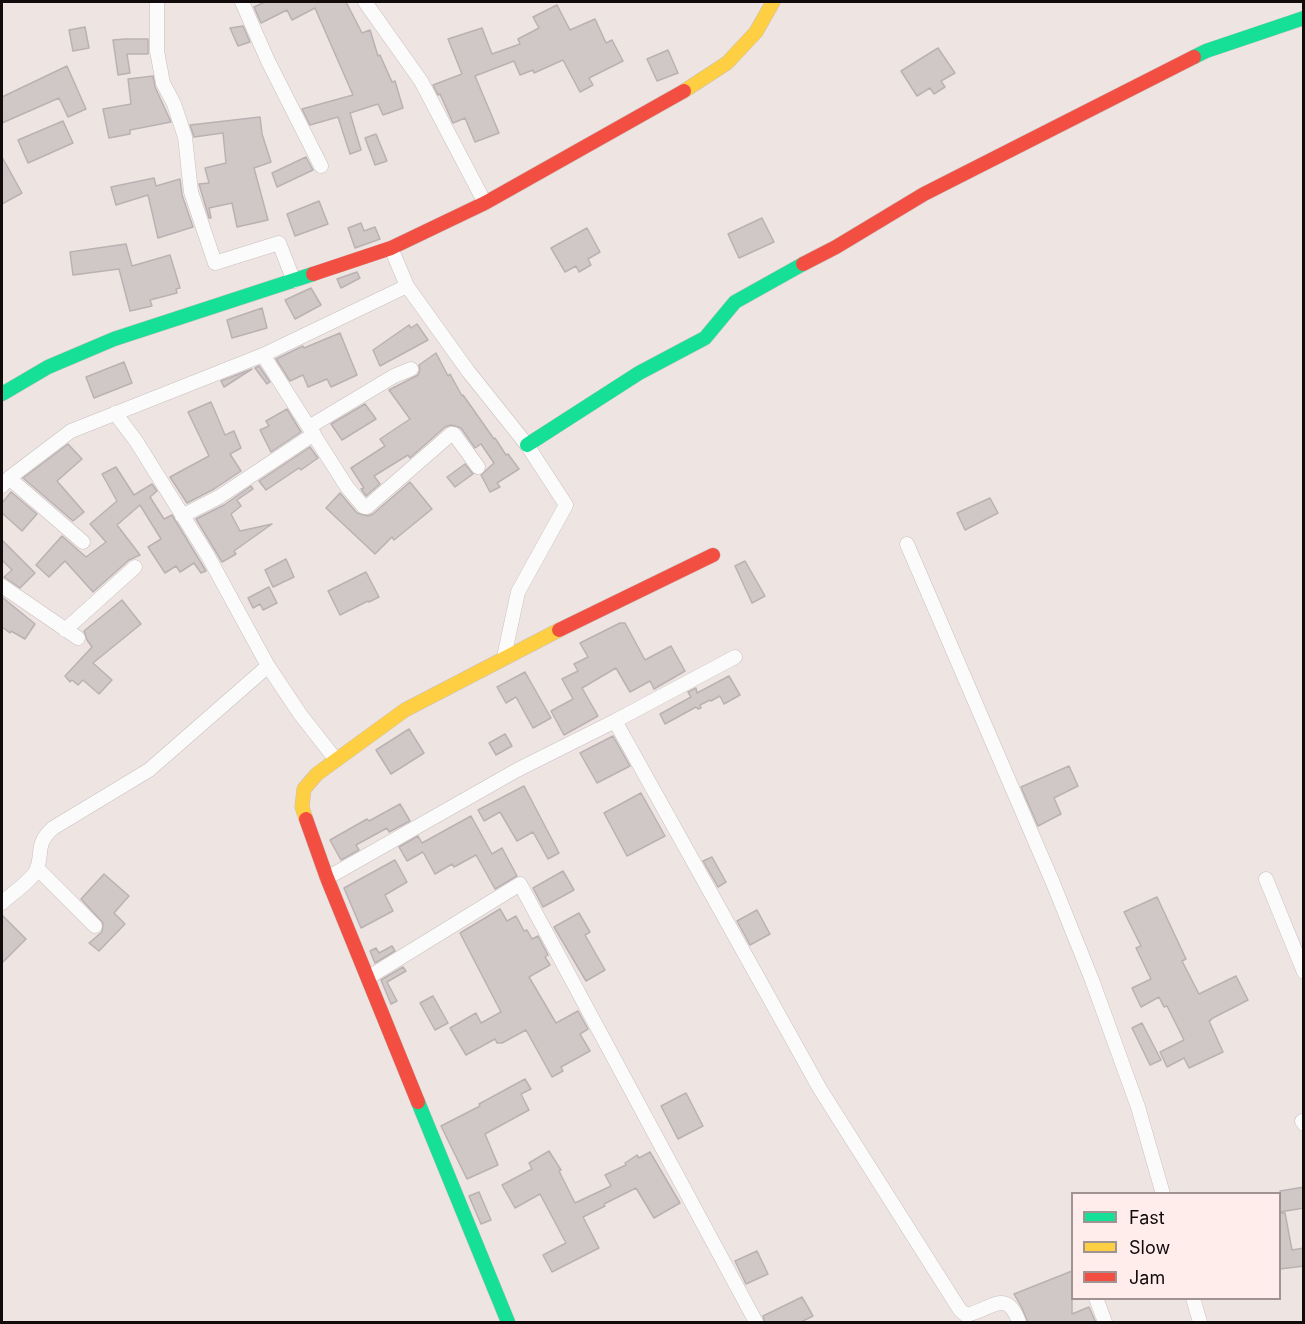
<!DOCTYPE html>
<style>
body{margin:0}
#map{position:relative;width:1305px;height:1324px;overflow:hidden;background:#eee4e2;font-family:Inter,sans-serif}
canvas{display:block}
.frame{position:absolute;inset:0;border:3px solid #110b0b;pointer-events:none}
.legend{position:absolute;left:1071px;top:1192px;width:210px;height:108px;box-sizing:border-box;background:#ffedec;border:2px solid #a09392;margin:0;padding:8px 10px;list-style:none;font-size:18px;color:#110b0b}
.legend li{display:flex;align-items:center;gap:12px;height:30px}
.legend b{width:30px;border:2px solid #a09392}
</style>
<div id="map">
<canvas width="1305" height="1324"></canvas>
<div class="frame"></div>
<ul class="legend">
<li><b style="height:8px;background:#16e098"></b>Fast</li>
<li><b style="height:8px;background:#ffcf43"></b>Slow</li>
<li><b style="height:8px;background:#f24e42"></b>Jam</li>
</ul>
</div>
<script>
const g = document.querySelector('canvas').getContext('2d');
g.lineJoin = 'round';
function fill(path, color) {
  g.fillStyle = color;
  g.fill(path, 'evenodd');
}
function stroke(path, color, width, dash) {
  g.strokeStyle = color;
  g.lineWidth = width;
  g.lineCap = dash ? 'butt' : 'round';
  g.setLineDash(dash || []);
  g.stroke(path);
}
const building = new Path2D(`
 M265,2H346L362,33L370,30L378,56L380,55L392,82L395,81L403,108L383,115L378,104L350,113L361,150L350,154L338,117L310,125L302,109L353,95L315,8L292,20L287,10L261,23L254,7Z
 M557,5L570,30L595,19L606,43L612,40L623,61L589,78L593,85L580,92L563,60L534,73L533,70L520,75L514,61L475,76L499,133L475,142L465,118L453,123L440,94L438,95L433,85L462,74L448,39L482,28L492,54L520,44L518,39L539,28L533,17Z
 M243,26L250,42L238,46L230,28Z
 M85,27L89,48L73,51L69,30Z
 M125,39H148V54H127L130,73L118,75L113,40Z
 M938,48L955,73L941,81L945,87L934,94L930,88L917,96L901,71Z
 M668,50L678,73L657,81L647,59Z
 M67,66L86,109L68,117L59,98L2,123V97Z
 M153,76L155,87L171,122L130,130V134L109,138L103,109L131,104L128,79Z
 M260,117L262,134L271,162L254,168L268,220L237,227L232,203L209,208L211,218H209L199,184L209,183L205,168L226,163L223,133L194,137L190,125Z
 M63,121L73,143L28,163L18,140Z
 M376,134L387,161L375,165L365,138Z
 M2,157L22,193L2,204Z
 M306,157L313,170L277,187L272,173Z
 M154,178L156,186L180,179L182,195L193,227L158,238L148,195L116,205L111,187Z
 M319,201L328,224L295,236L287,214Z
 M762,218L774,242L739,258L728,234Z
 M361,223L364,231L375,227L380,239L355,248L348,228Z
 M587,228L600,252L588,259L591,265L579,272L576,266L565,272L551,248Z
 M126,244L132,266L170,255L180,288L176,289L177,293L150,300L152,306L130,311L119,269L73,275L70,252Z
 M357,272L360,278L341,288L337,279Z
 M311,288L321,305L295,319L285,300Z
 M262,308L267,328L232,338L227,320Z
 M417,324L428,340L380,366L373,350L409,325L411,328Z
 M340,333L357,375L331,387L327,379L308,387L303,375L290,381L276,359L303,346L304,348Z
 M436,353L448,376L450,374L462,396L463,395L494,439L495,438L506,455L508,454L519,469L497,483L500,487L490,492L481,475L494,463L481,444L475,448L461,428L451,425L445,427L410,458L408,455L374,476L380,484L366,496L361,489L364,488L351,468L385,446L380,439L410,419L389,390L418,375L420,370L419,365Z
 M124,362L132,383L94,398L86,377Z
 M259,366L270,382L267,384L255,368Z
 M252,369L224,387L221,381Z
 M211,402L225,435L234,431L241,448L230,454L241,471L214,489L187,503L170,477L209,456L188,412Z
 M365,404L376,419L342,440L331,424Z
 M287,409L301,432L271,452L260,430L269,426L266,421Z
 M68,444L82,459L57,481L84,512L73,521L23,478Z
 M310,447L318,458L301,470L299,468L266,490L259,481Z
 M465,464L473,474L455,487L447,477Z
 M116,467L134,495L152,484L157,491L150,497L164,519L172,515L206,571L201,573L194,563L180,572L176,566L165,573L148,547L161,539L140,505L117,525L140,555L129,560L93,592L65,561L49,577L36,565L62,536L86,557L106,542L90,524L117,501L102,474Z
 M410,482L432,509L394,540L392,537L375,554L326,508L340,493L357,513L368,516L373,514Z
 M251,486L253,489L237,500L241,506L231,514L240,531L272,524L234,551L236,554L222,562L196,519L224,505Z
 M11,492L37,514L22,531L2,513V503Z
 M990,498L998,513L965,530L957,513Z
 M2,540L35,573L20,588L4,577L12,570L2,560Z
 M286,559L294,577L273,587L265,570Z
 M745,561L765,596L752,603L735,566Z
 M366,572L379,597L369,602L368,601L340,615L328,591Z
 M269,587L277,603L263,610L260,604L253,608L248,598Z
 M2,597L35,624L25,639L11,631L10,633L2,627Z
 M122,600L141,624L93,663L112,680L99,694L83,680L78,685L72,680L70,682L65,676L92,647L87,640L84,631Z
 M620,623H625L645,660L671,646L685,671L654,689L650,681L630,692L616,668L582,688L598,716L564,735L551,711L573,699L562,679L578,671L574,664L588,657L580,643Z
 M525,672L551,718L533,728L516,697L506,703L497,687Z
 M729,676L740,695L724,704L720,696L711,701L710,700L700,705L701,708L698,709L696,707L665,724L660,714L691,697L688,692L696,688L697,693Z
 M409,729L424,753L391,774L376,750Z
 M505,734L512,746L496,755L489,743Z
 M613,736L630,766L597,783L580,753Z
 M1069,766L1078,786L1054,798L1061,814L1038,826L1021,787Z
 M524,786L559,853L548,859L533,832L517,841L500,812L484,821L478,810Z
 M641,793L665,836L627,856L604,813Z
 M400,804L410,821L389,832L387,828L356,845L359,850L341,860L330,840L367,819L369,821Z
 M471,816L492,854L502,848L517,876L495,889L476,855L454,867L452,864L435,874L423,852L407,861L399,847L418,836L422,843Z
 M712,857L726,882L718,887L703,861Z
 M395,860L407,882L385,895L393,911L361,928L344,888Z
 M563,871L574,890L543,907L533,888Z
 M104,874L129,896L114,913L125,924L99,951L89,943L102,932L103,923L81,899Z
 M1157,897L1186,959L1182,961L1199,994L1236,976L1248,1000L1211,1019V1020L1209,1021L1223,1052L1189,1068L1184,1058L1167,1067L1160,1052L1184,1040L1167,1006L1164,1007L1159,997L1141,1007L1132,988L1151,979L1136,948L1141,946L1124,912Z
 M500,909L507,921L516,916L524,931L527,930L532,939L538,936L548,955L545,957L550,965L529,977L556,1023L578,1011L588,1029L580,1034L590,1051L561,1067L563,1071L552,1077L526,1030L502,1043H497L495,1039L466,1055L450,1028L476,1013L481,1023L501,1012L460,933Z
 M757,910L770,934L750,945L737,921Z
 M579,913L590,932L585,935L605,970L586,981L554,927Z
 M2,915L26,939L2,963Z
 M392,946L395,951L375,963L370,951L376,948L379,953Z
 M403,967L406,971L387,982L397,1001L391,1004L381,980Z
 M433,996L448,1023L435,1030L420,1003Z
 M1142,1023L1161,1060L1150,1065L1132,1028Z
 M525,1079L531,1089L521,1094L529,1110L485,1134L498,1165L467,1179L441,1126L480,1106L479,1104Z
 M686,1093L703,1126L678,1139L661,1106Z
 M549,1151L561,1170L559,1171L575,1203L611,1186L605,1175L626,1165L625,1163L637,1155L639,1158L650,1152L680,1203L654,1218L636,1188L604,1204L605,1206L583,1217L599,1248L552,1272L543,1255L566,1243L540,1194L515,1208L502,1185L532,1169L529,1163Z
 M1304,1187V1208L1280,1212V1191Z
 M479,1192L491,1220L481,1224L469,1196Z
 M1280,1213H1285L1292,1250L1304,1248V1266L1280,1269Z
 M757,1251L768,1274L746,1284L735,1261Z
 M1072,1271V1314L1089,1307L1096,1323H1028L1022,1308L1014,1294Z
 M802,1297L813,1316L799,1323H765L763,1316Z`);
fill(building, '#d0c8c7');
stroke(building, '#bab2b2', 1.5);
const street = new Path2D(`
 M157,2V51L163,83L174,104L185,137L191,192L215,263L279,243L294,281
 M242,2L268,61L321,166
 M365,2L421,81L485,203
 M391,248L407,286L468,371L527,445L566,505L518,592L504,657
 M263,355L347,487L364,507H367L451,434H454L478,467
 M115,413L136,441L208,556L268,666L300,714L336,760
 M309,427L394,376L411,369
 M9,478L83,542
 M2,486L9,478L71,431L263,355L407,286
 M182,516L219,497L314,434
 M907,544L1053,883L1092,980L1138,1107L1163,1194
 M2,586L78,638
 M65,630L135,567
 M615,721L820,1089L960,1310L966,1315C992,1310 1006,1287 1019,1322
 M37,868L95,926
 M327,878L517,770L615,721L735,657
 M1266,879L1304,972
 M2,903C10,895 31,881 36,871C44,853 34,845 53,828L149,770L268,666
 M369,977L520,884L756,1322
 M1302,1121L1304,1124
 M1096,1298L1105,1322
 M1193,1298L1200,1322`);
const fast = new Path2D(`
 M1194,57L1206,51L1304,18
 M2,394L48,367L114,339L313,274
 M527,445L639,373L705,338L735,302L803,264
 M418,1102L508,1322`);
const slow = new Path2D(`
 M684,91L727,63L756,32L773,2
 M306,819L302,807L304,789L317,774L405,710L559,630`);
const jam = new Path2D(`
 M803,264L836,247L924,194L1194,57
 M313,274L391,248L485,203L684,91
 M559,630L713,555
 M306,819L327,878L418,1102`);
stroke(street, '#c7c0be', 15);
stroke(fast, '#c7c0be', 15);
stroke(slow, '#c7c0be', 15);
stroke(jam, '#c7c0be', 15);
stroke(street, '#fcfbfb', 14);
stroke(fast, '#16e098', 14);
stroke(slow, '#ffcf43', 14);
stroke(jam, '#f24e42', 14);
</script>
